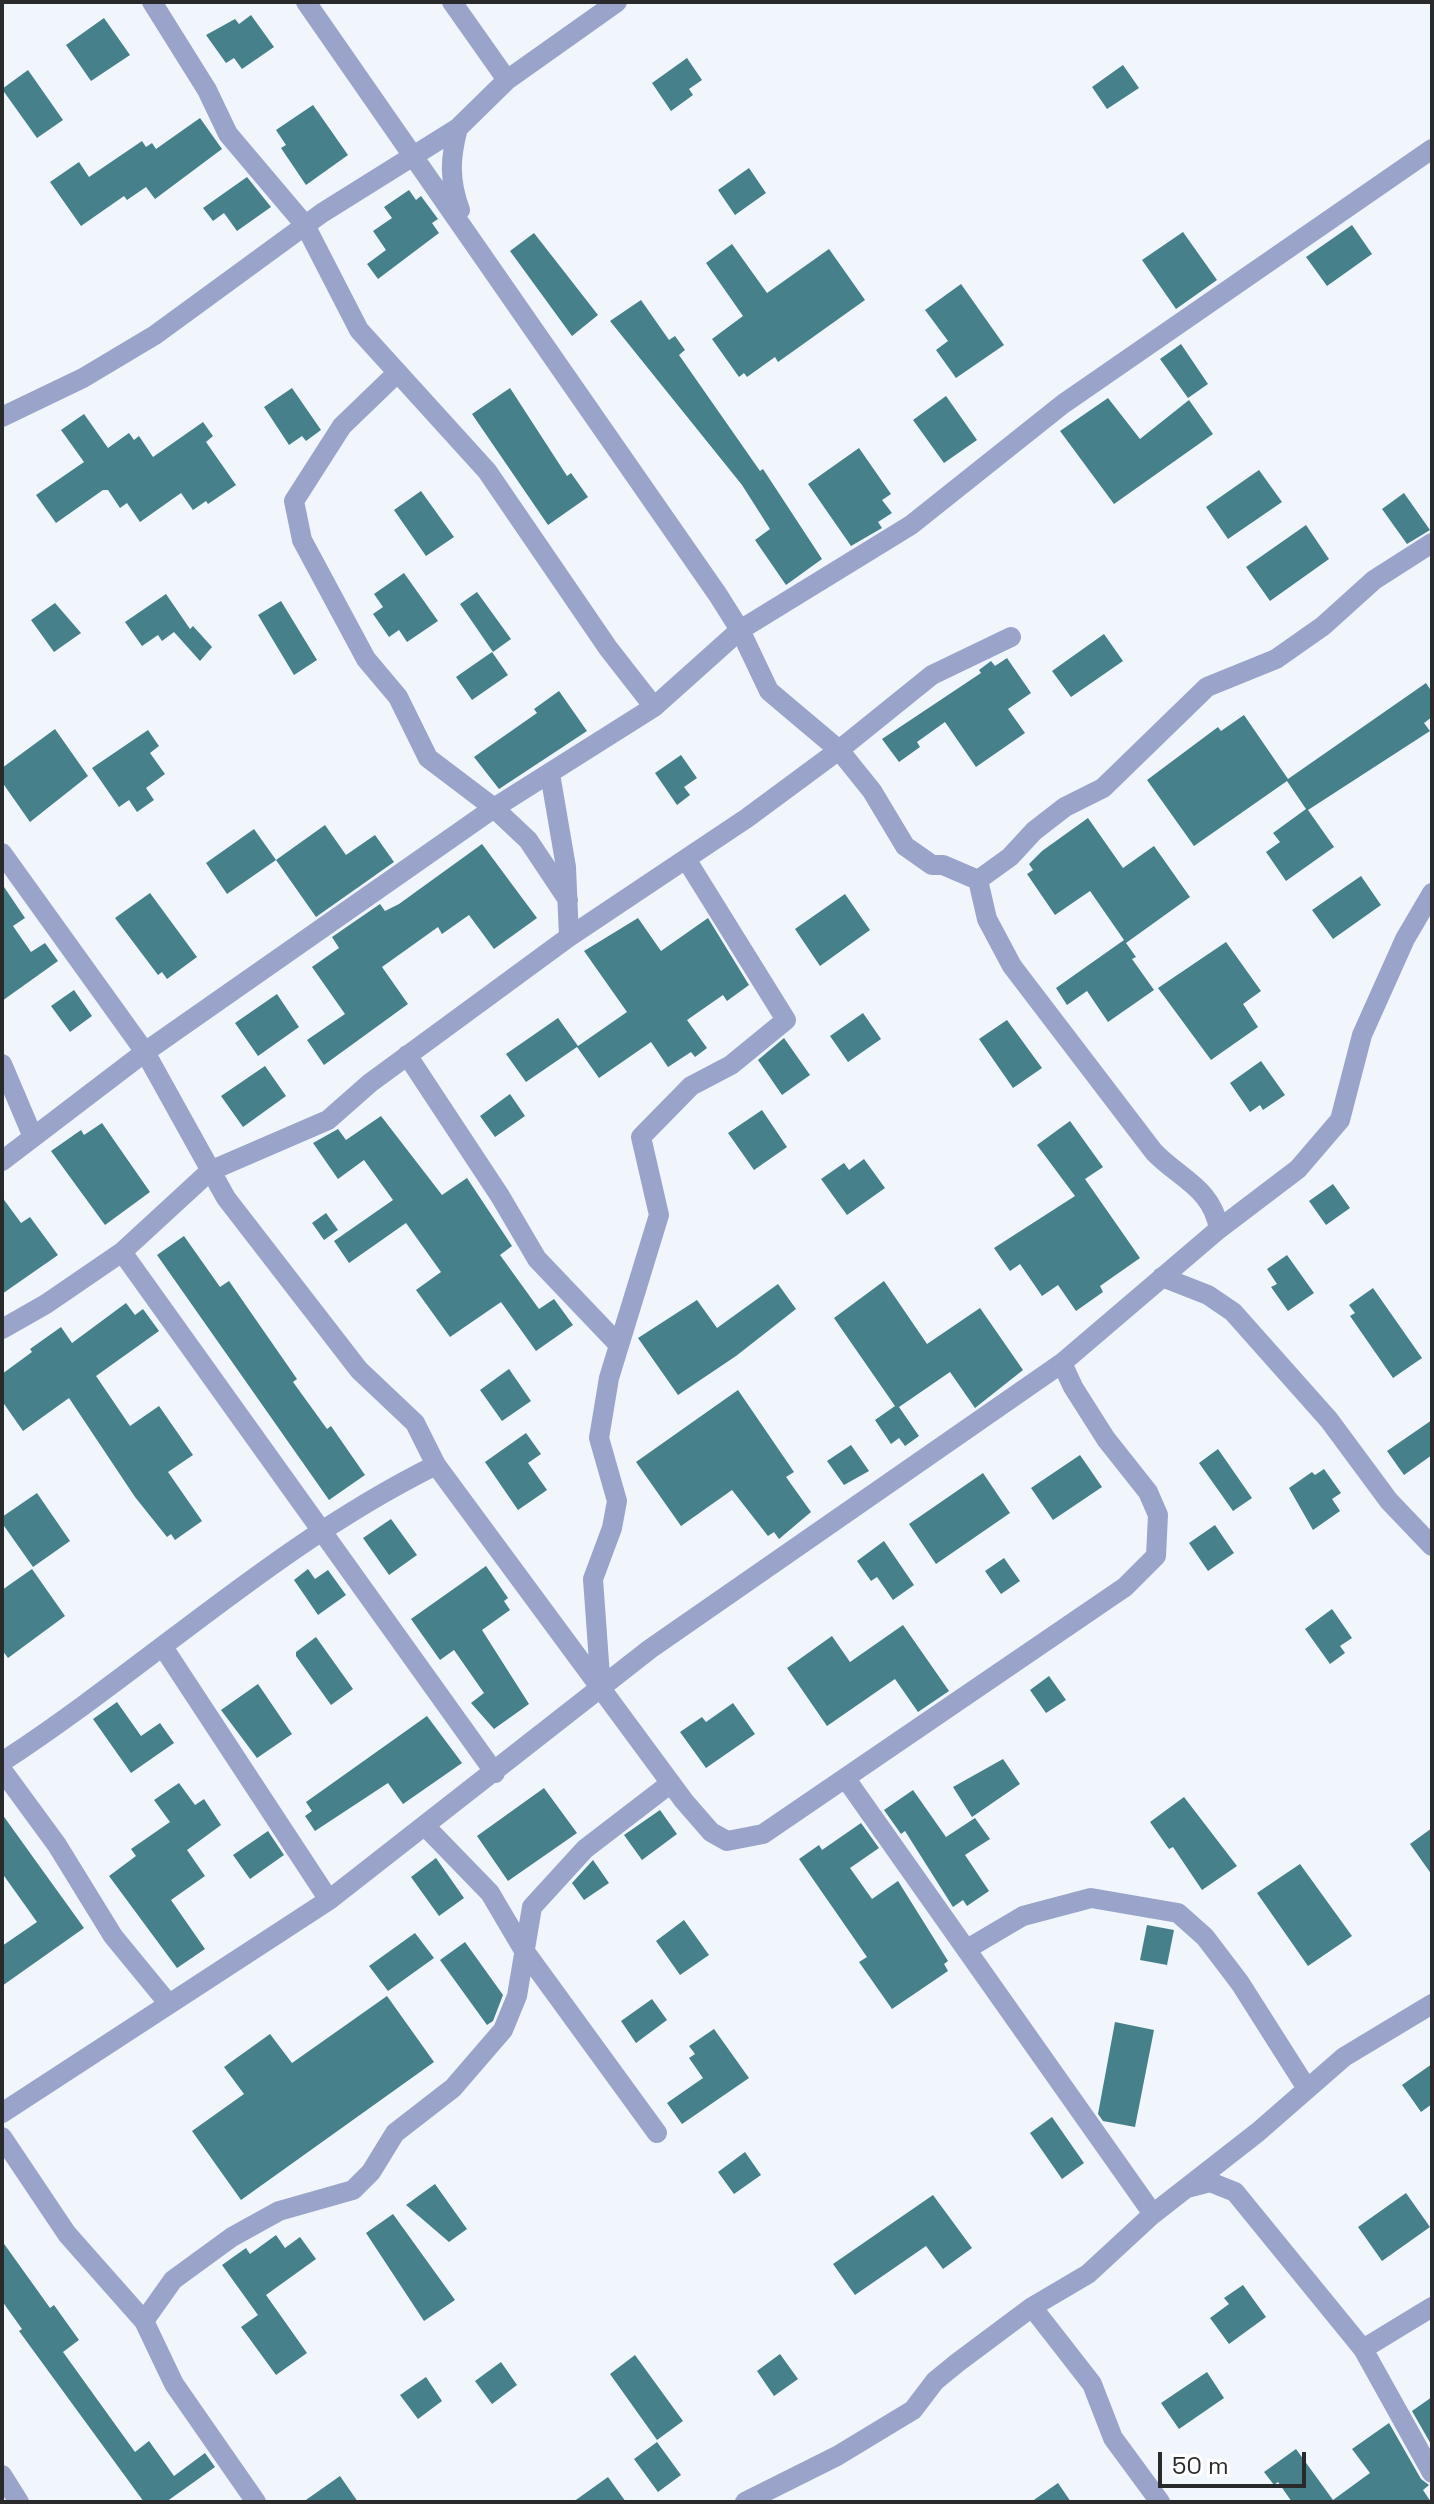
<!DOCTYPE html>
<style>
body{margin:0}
#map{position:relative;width:1434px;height:2504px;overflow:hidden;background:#f0f6fb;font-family:"Space Grotesk",sans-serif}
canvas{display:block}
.frame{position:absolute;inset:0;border:4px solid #282a2c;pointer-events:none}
.scale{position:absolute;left:1158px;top:2452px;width:148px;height:36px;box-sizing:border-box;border:4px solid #282a2c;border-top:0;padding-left:10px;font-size:24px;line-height:28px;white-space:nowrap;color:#282a2c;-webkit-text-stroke:6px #fff;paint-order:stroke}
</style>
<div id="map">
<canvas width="1434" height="2504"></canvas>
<div class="frame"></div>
<div class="scale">50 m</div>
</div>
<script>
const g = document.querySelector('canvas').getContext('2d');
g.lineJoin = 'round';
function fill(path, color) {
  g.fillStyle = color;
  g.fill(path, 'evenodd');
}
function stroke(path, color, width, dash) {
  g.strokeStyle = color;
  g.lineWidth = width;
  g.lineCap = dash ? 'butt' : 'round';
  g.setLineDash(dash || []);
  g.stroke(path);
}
fill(new Path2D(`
 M251,15L274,47L242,69L234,58L226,63L206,35L235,19L239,24Z
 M104,18L130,55L91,81L66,45Z
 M687,58L702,80L689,89L693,95L671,111L652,83Z
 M1123,65L1139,88L1107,109L1092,87Z
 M28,70L63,120L37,138L2,89Z
 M313,105L348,155L306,185L281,148L286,145L276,130Z
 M200,118L222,149L155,199L146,187L127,200L124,196L81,226L50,182L79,162L89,177L142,141L146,147L152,143L156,149Z
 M749,168L766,193L735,215L718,190Z
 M247,177L271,207L237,231L224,213L213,221L203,208Z
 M409,190L416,200L421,196L438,219L432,223L439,233L378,279L367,264L386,250L373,231L392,218L384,207Z
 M1352,225L1372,254L1327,286L1306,257Z
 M1183,232L1217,280L1176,309L1142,260Z
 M534,233L598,315L572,336L510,251Z
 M732,244L767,293L829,249L865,300L778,362L775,357L747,377L744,373L739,377L712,339L743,316L706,263Z
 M961,284L1004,345L956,378L936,350L948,341L925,310Z
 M641,300L669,340L675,336L685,350L679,355L760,471L763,469L822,559L786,585L755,540L770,529L742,485L610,321Z
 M1181,344L1208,384L1188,398L1160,359Z
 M292,388L321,430L306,441L302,436L289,445L264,407Z
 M510,388L567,476L571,473L588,497L548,525L472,414Z
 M946,396L977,440L944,463L913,420Z
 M1108,398L1140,439L1189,400L1213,434L1114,504L1060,431Z
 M84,414L108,448L129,433L134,440L139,436L153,457L203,422L213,436L206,442L236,485L208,504L206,501L193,510L181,493L140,522L127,503L120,508L108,490H103L56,523L36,495L84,462L61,430Z
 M859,448L891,494L882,500L892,513L878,522L882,528L851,546L808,484Z
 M1259,470L1282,502L1228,539L1206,507Z
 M421,491L454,537L426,556L394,510Z
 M1404,493L1430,530L1407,544L1382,509Z
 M1306,525L1329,559L1270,601L1246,567Z
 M404,573L438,621L407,642L399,630L389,637L373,614L383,607L374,594Z
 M477,592L511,639L493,652L460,604Z
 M166,594L190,629L193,626L212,647L200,661L174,632L162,641L158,635L142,646L125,622Z
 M281,601L317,660L294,675L258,615Z
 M55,603L81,633L54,652L31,620Z
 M1104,634L1123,661L1071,697L1052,671Z
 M492,652L508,675L472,700L456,677Z
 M1007,658L1031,693L1008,709L1025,733L976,767L945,722L917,742L920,747L899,762L882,739L981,673L979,670L991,661L995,666Z
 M1426,683L1432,692V717L1424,723L1430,731L1308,810L1334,847L1286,881L1266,852L1280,842L1273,833L1306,809L1287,781L1194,846L1147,780L1218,727L1221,731L1244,715L1288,779Z
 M559,691L587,731L499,789L474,757L537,713L534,709Z
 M55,729L88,776L30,822L2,782V768Z
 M148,730L159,746L150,753L165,774L146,788L154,800L137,812L129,800L119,807L92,768Z
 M681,755L697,778L684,787L690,795L677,805L655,773Z
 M1088,818L1123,868L1154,846L1190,897L1126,943L1136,957L1132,959L1154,990L1108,1022L1087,991L1067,1005L1056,988L1124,940L1090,891L1055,915L1027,874L1033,870L1029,864L1042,851Z
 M325,825L346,855L375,835L394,862L316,917L276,860Z
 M254,829L276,860L227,894L206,863Z
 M482,844L537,918L494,949L469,915L442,934L438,927L382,967L408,1004L324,1065L307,1040L345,1014L312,967L339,948L332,937L380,904L385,911L399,904Z
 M1361,876L1381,905L1333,939L1312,910Z
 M2,884L25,918L13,926L31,952L45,943L58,961L2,1001Z
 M150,893L197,957L167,979L162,972L158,975L115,918Z
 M845,894L870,930L820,966L795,929Z
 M638,918L661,951L708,918L749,985L727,1001L723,995L687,1020L707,1048L695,1057L691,1052L668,1067L651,1042L599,1078L577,1047L526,1082L506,1054L558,1018L578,1046L627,1012L584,951Z
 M1226,942L1261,991L1243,1004L1258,1027L1211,1060L1158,988Z
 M74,990L92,1016L70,1032L51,1006Z
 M277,994L299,1027L258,1056L235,1023Z
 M863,1013L881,1039L848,1062L830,1036Z
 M1007,1020L1042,1068L1013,1088L979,1039Z
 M784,1038L810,1075L782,1095L758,1060Z
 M1261,1061L1285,1095L1263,1110L1260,1105L1250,1112L1230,1083Z
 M265,1066L286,1096L243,1127L221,1096Z
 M510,1094L525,1116L495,1137L480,1116Z
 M762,1110L787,1147L754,1170L728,1133Z
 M381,1116L442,1195L467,1178L512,1246L500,1255L539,1309L554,1299L573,1325L536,1351L501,1302L450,1337L416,1290L441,1272L406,1223L349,1263L334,1241L393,1200L364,1160L338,1179L313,1143L338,1129L346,1140Z
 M1070,1121L1103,1167L1085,1179L1140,1258L1100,1286L1103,1292L1076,1311L1058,1285L1042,1296L1020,1264L1010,1271L994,1248L1075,1196L1037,1145Z
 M102,1123L150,1192L105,1225L51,1151L81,1130L84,1135Z
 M864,1159L885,1188L847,1215L821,1179L844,1163L849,1170Z
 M1333,1184L1350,1208L1326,1225L1309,1201Z
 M2,1197L21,1223L30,1217L58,1255L2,1294Z
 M326,1213L338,1230L324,1240L312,1223Z
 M184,1236L220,1287L229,1281L297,1379L293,1382L327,1429L331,1426L365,1475L329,1500L157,1255Z
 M1287,1255L1314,1293L1288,1311L1271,1287L1277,1284L1267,1269Z
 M884,1281L927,1344L980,1308L1023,1370L975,1408L950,1372L899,1407L919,1436L905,1446L899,1438L891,1444L875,1420L895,1406L834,1318Z
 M778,1284L796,1309L736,1356L678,1395L638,1338L697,1300L717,1328Z
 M1373,1288L1422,1358L1393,1378L1350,1316L1355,1313L1349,1305Z
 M126,1303L135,1315L143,1309L159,1331L96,1376L130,1426L159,1406L193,1455L168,1472L202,1521L175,1540L171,1534L167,1537L135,1497L69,1398L23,1431L2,1401V1374L32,1352L30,1349L61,1327L72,1343Z
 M509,1369L531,1401L502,1421L480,1390Z
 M738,1390L794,1472L786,1477L811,1512L779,1539L774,1532L768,1536L732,1490L681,1526L636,1462Z
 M1432,1420V1455L1404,1475L1387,1451Z
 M526,1433L541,1454L528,1463L547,1490L518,1510L485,1462Z
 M851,1445L869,1471L844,1485L827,1461Z
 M1218,1449L1252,1498L1233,1511L1199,1463Z
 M1080,1455L1102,1487L1053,1520L1031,1488Z
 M1324,1469L1341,1493L1332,1499L1340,1511L1313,1530L1289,1488L1312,1472L1315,1475Z
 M983,1473L1010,1513L936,1564L909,1524Z
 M37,1493L70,1541L33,1567L2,1523V1517Z
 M391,1519L417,1555L389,1575L363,1538Z
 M1215,1525L1234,1553L1208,1571L1189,1543Z
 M884,1541L914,1585L893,1600L877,1577L871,1581L857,1561Z
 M1004,1558L1020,1581L1001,1594L985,1571Z
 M486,1566L508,1598L504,1601L510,1610L482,1630L529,1704L494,1729L471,1703L484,1693L454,1650L440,1660L411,1619Z
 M32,1569L65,1616L8,1658L2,1650V1590Z
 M308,1569L315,1579L328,1570L346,1595L318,1615L294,1580Z
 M1332,1609L1352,1638L1340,1646L1345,1653L1330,1664L1305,1629Z
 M903,1625L949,1691L918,1712L895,1679L827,1726L787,1668L832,1636L850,1662Z
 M316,1637L353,1689L331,1705L296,1656V1652Z
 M1049,1676L1066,1700L1046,1713L1030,1690Z
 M258,1684L292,1734L257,1758L221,1710Z
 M117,1702L141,1736L160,1723L174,1743L131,1773L93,1719Z
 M733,1703L755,1734L706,1768L680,1732L702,1717L706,1722Z
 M427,1716L462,1763L403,1804L388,1783L315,1831L305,1816L312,1811L306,1802Z
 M1003,1759L1020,1784L972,1817L953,1787Z
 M179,1783L195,1805L204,1799L221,1825L187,1850L205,1876L171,1900L205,1949L177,1968L109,1876L136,1856L131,1849L170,1822L154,1800Z
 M544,1788L577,1833L508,1881L477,1836Z
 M913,1790L946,1837L975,1818L990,1839L965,1855L989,1891L967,1906L963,1900L953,1907L905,1831L901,1834L884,1810Z
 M1184,1797L1237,1866L1202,1890L1173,1847L1169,1849L1150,1822Z
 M660,1810L677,1834L642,1860L624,1835Z
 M2,1814L84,1928L2,1986V1946L37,1922L2,1873Z
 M861,1823L879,1848L850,1868L872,1899L898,1881L948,1961L944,1964L948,1971L892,2009L859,1962L867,1957L799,1859L819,1845L822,1850Z
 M1432,1828V1875L1410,1844Z
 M268,1831L284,1855L250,1879L233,1855Z
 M436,1858L464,1898L439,1916L411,1877Z
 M593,1860L609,1883L584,1900L572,1883Z
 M1300,1864L1352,1936L1308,1966L1257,1893Z
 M684,1920L709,1955L680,1975L656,1941Z
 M1147,1925L1174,1930L1167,1965L1140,1960Z
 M415,1933L434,1958L388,1991L369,1966Z
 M465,1942L503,1995L493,2021L487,2025L440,1960Z
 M387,1996L434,2062L241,2200L192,2131L244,2094L224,2067L270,2034L292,2063Z
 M652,1999L667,2020L636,2043L621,2021Z
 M1115,2022L1154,2030L1135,2127L1103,2121L1098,2114Z
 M714,2029L749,2078L682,2124L667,2103L703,2078L689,2058L695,2054L689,2046Z
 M1432,2064V2104L1421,2112L1402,2085Z
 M1052,2117L1084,2163L1062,2179L1030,2133Z
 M745,2152L761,2175L734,2194L718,2172Z
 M435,2184L467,2229L449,2242L406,2205Z
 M1406,2193L1430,2227L1382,2261L1358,2227Z
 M933,2195L972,2248L943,2269L926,2246L855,2295L833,2264Z
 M393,2214L455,2300L424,2321L366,2233Z
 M276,2235L285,2248L300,2237L316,2259L266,2295L307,2353L276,2375L241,2327L258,2315L222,2265L246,2248L250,2254Z
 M2,2241L50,2308L54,2305L79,2340L63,2352L135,2452L149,2441L174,2476L205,2453L215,2467L166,2502H144L19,2331L22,2329L2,2301Z
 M1243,2285L1266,2317L1229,2344L1210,2318L1229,2304L1224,2298Z
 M780,2354L798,2379L774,2396L757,2371Z
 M635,2355L683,2421L657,2440L610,2374Z
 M501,2362L517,2385L492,2404L475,2381Z
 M1207,2372L1224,2398L1179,2429L1161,2403Z
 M426,2377L442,2401L418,2419L400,2395Z
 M1432,2397V2446L1412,2411Z
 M1389,2423L1421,2479L1429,2485L1423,2490L1431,2502H1292L1278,2482L1274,2485L1264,2472L1296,2449L1333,2500L1370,2473L1352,2449Z
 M657,2442L681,2475L658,2492L634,2459Z
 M340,2476L358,2502H303Z
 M608,2477L626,2502H573Z
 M1058,2483L1071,2502H1031Z`), '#45808b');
stroke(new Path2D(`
 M152,2L207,90L228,134L305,225L359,330L487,471L608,648L654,707
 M306,2L718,595L740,630L769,691L839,750L872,791L905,846L932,865H943L978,880L987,919L1012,966L1154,1152C1180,1179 1212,1188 1219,1229
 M452,2L507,80
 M458,128C450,158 449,180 460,210
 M396,374L342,426L294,501L302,540L366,659L398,697L428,758L494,808L528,840L568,900
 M2,417L83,378L155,335L322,213L458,128L507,80L617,2
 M550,774L566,867L569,937
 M2,853L145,1052L226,1198L359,1370L415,1423L436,1465L684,1801L711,1832L727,1841L763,1834L1125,1587L1156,1556L1158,1515L1148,1492L1106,1439L1073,1387L1062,1363
 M978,880L1010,857L1034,831L1065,807L1103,788L1207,687L1276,659L1323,626L1374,580L1432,543
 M407,1055L500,1196L537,1259L619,1345
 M2,1064L33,1137
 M2,1161L145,1052L494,808L654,707L740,630L911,525L1063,404L1432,149
 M122,1252L495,1773
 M1162,1277L1208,1295L1233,1312L1329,1420L1389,1501L1432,1546
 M2,1329L46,1304L122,1252L210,1171L328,1120L370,1083L569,937L747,818L839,750L932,675L1011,637
 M163,1647L329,1900
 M601,1690L593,1579L612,1528L617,1501L599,1438L609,1378L659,1215L641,1137L691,1086L731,1065L786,1020L686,859
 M2,1762C149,1666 278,1543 436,1465
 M2,1770L57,1845L113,1936L168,2003
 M846,1779L1153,2214
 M426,1827L490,1893L523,1949L657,2133
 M967,1949L1023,1916L1091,1898L1178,1913L1205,1937L1240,1983L1306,2087
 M2,2113L329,1900L650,1649L1062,1363L1219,1229L1298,1169L1340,1120L1362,1035L1405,939L1432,893
 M2,2137L67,2234L144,2321L174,2384L256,2502
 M1187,2188L1210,2182L1235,2192L1363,2349L1432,2473
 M1032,2307L1092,2384L1113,2438L1160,2502
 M144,2321L173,2280L232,2237L279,2211L353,2190L371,2172L395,2133L453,2088L503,2030L517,1996L532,1907L585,1849L671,1783
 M1363,2349L1432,2307
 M2,2475L19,2502
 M745,2502L837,2456L913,2410L935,2381L957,2363L1032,2307L1088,2274L1153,2214L1258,2132L1344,2057L1432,2004`), '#9aa4ca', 20);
</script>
